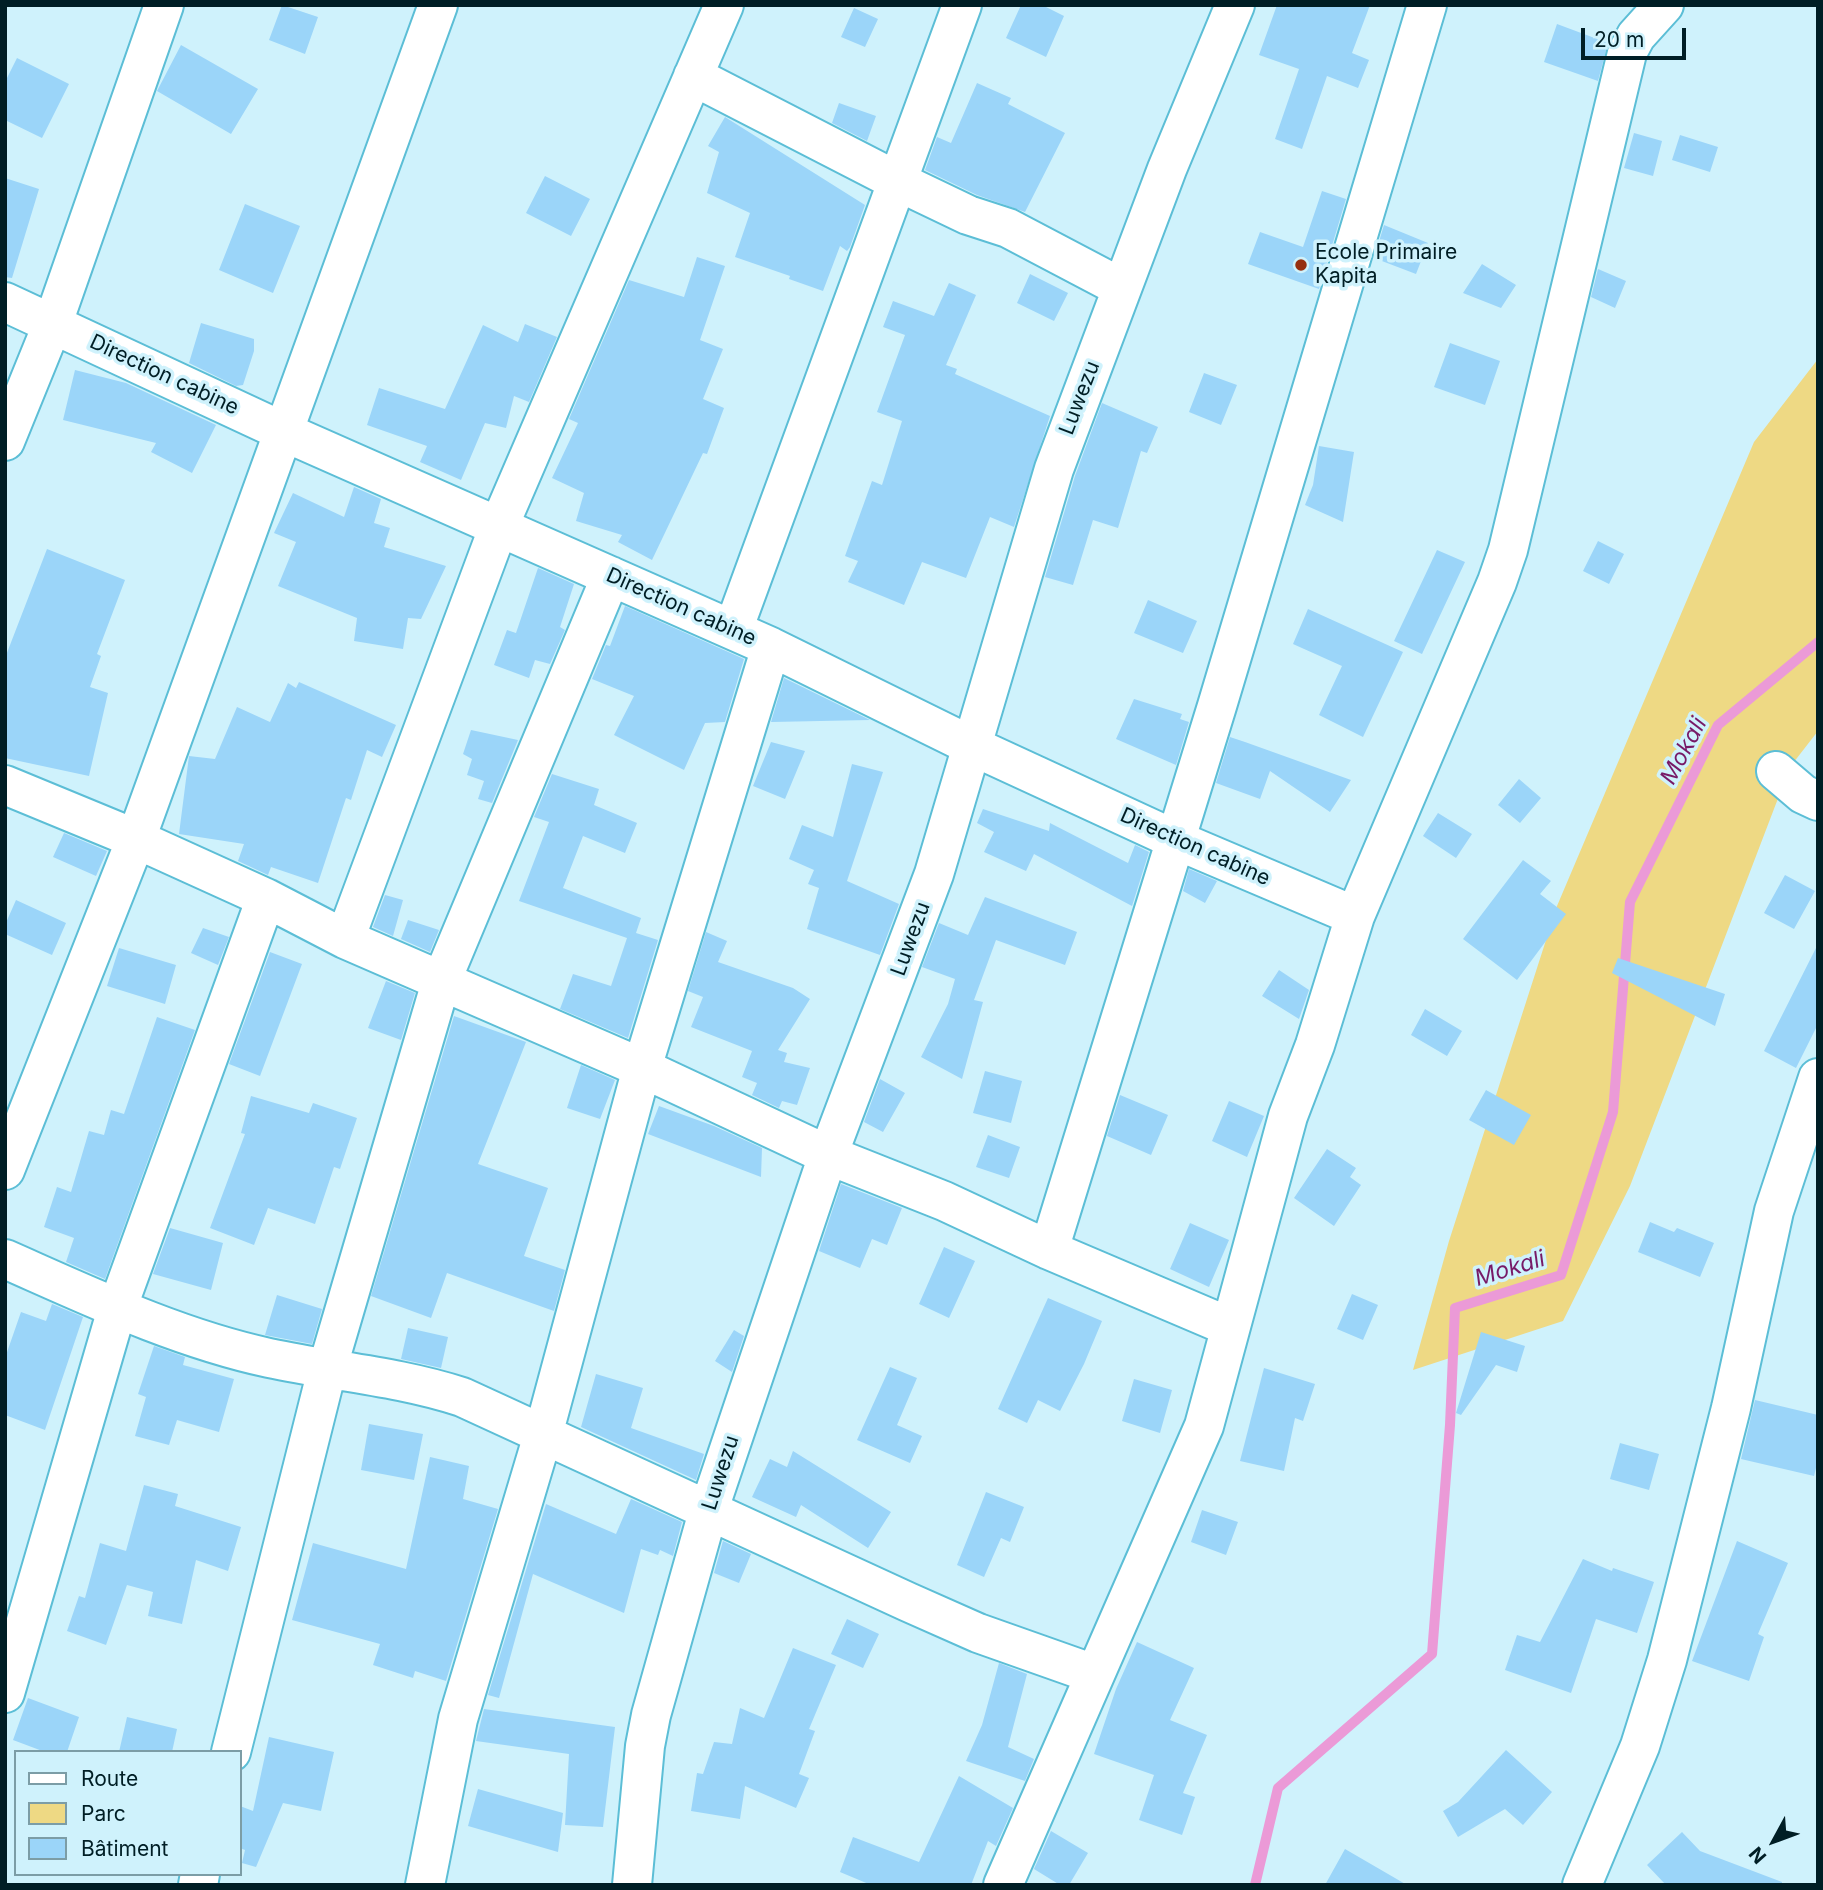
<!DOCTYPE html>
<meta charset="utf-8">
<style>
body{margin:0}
#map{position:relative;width:1823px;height:1890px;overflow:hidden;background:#cff2fc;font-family:Inter,sans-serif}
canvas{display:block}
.frame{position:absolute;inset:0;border:7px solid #001e25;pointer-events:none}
.legend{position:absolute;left:14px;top:1750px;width:228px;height:126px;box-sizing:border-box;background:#cff2fc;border:2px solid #7c9da6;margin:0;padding:9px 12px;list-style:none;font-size:21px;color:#001e25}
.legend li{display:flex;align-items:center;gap:14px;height:35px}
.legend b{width:35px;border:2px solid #7c9da6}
.north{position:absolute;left:1739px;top:1806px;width:70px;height:70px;-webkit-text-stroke:5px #cff2fc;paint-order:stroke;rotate:229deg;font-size:19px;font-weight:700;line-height:28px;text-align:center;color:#001e25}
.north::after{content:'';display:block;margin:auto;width:24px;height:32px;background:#001e25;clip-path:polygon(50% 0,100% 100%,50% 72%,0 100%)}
.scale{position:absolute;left:1581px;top:28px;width:105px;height:32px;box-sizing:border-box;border:4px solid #001e25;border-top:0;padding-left:9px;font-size:21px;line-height:24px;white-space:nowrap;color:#001e25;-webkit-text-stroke:5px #cff2fc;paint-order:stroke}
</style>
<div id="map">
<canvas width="1823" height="1890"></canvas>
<div class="frame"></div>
<ul class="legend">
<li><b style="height:9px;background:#fff"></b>Route</li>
<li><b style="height:19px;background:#eed984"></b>Parc</li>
<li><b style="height:19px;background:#9bd5f9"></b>Bâtiment</li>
</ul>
<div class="north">N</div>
<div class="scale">20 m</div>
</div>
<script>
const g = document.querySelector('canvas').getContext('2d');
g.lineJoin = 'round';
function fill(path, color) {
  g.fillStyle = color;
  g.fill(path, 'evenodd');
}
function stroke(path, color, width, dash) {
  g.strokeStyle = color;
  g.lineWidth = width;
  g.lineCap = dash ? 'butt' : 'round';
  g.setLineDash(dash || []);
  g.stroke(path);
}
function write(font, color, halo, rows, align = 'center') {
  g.font = font + ' Inter,sans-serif';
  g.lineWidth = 7;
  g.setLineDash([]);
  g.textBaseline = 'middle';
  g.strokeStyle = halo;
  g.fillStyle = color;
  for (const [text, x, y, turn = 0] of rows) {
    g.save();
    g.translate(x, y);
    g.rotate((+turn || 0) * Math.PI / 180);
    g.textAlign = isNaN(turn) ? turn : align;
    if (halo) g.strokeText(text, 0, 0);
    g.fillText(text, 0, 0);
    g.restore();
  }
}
fill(new Path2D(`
 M1818,359V731L1790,767L1630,1186L1563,1321L1413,1370L1449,1241L1557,906L1754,442Z`), '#eed984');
stroke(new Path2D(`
 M1255,1885L1278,1788L1432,1654L1450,1425L1455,1308L1561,1275L1613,1112L1630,902L1718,725L1818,642`), '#eb9ad7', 10);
fill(new Path2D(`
 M282,5L318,17L305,54L269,40Z
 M1021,5H1042L1064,16L1046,57L1006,38Z
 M1277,5H1370L1352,53L1369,60L1358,88L1327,76L1302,149L1275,139L1299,69L1259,55Z
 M854,8L878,19L865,47L841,37Z
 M1557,24L1608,43L1598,81L1544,62Z
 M181,45L258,89L231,134L157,91Z
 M17,58L69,84L42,138L5,120V82Z
 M977,83L1011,98L1008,104L1065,133L1025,212L977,195L925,170L937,137L951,143Z
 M839,103L876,116L867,141L832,123Z
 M725,117L865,205L850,247L847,251L840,246L823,291L789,279L790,276L735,257L750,213L707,193L719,152L708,146Z
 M1634,133L1662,141L1653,176L1624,168Z
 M1680,135L1718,147L1710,172L1672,160Z
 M545,176L590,199L571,236L526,213Z
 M5,178L39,189L12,278L5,277Z
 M1322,191L1346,199L1319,289L1248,264L1260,232L1303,247Z
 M245,204L300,226L273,293L219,270Z
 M1384,225L1428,243L1416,274L1374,258Z
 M697,257L725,266L700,340L723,349L703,399L724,408L707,454L703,453L652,560L618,542L622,535L576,521L584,493L552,478L578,423L569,419L629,280L684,297Z
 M1482,264L1516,285L1501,308L1463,293Z
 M1598,269L1626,281L1615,308L1591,297Z
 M1030,274L1068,293L1054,321L1017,303Z
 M949,283L976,295L946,365L957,369L955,374L1050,416L1014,527L990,517L966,578L922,562L904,605L848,582L858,561L845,556L872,481L882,485L902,421L877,412L905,335L883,327L893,301L934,316Z
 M201,323L254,339V351L243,385L236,386L189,363Z
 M525,324L557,337L529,402L514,396L506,428L485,423L461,480L420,462L427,446L367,425L379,388L445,409L483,325L518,342Z
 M1450,343L1500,361L1485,405L1434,387Z
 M75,370L126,383L216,425L192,473L151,452L156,443L63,420Z
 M1204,373L1237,385L1221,425L1189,412Z
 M1102,403L1158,427L1147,453L1141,451L1118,528L1093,520L1073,585L1045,577L1075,476Z
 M1319,446L1354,452L1343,522L1305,505L1313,485Z
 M354,487L381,499L374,523L390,528L384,547L446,566L421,619L408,618L403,649L354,641L357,618L278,586L296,542L274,533L293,493L344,517Z
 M1598,541L1624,554L1609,584L1583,571Z
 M47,549L125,580L97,654L101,656L90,687L108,693L89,776L5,758V658Z
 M1437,550L1465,562L1422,654L1394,641Z
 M538,568L574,584L560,627L565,630L550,664L535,660L529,678L494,665L507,630L516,633Z
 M1148,600L1197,621L1183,653L1134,633Z
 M625,606L744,659L725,722L705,723L684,770L614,735L634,696L592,679L606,645L610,646Z
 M1308,609L1403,652L1363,737L1319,715L1342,666L1293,644Z
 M784,678L870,720L771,722Z
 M299,682L396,725L382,757L367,750L351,800L346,798L318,883L271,867L268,875L238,861L244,844L179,834L189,756L215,759L237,707L270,722L288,683L296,688Z
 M1134,699L1182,714L1180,719L1189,722L1176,765L1116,739Z
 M471,730L518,740L492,803L478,799L484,781L467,775L472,759L463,754Z
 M1230,737L1245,742L1351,780L1330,812L1270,771L1260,799L1216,783Z
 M771,742L805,751L785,799L753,786Z
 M852,764L883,772L847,881L899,904L880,955L807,929L819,888L808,884L814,870L789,859L802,825L833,837Z
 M552,774L599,789L594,805L637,823L625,853L583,836L563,888L641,918L636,933L658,940L628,1038L560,1009L573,974L611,986L627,938L519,901L549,822L534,817Z
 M1519,779L1541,798L1520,823L1498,805Z
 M983,809L1049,831L1050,823L1128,863L1135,845L1149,852L1132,906L1034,854L1026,871L984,852L994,832L977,823Z
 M1438,813L1472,834L1456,858L1423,836Z
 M64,833L107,851L96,876L53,857Z
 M1523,860L1551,881L1540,894L1566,914L1517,980L1463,939Z
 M1189,869L1217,881L1205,903L1183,891Z
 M1785,875L1815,891L1794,929L1764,913Z
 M385,895L403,900L393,936L373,927Z
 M985,897L1077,932L1065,965L996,940L974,1000L983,1002L962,1079L921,1057L948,1004L955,979L922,967L939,923L968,935Z
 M16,900L66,923L52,955L5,934V925Z
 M408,920L439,930L430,952L401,939Z
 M203,928L229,937L218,965L191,953Z
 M706,932L727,941L718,962L793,988L810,999L778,1050L787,1053L784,1062L810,1068L797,1105L782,1101L779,1108L752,1095L757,1083L742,1077L752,1051L691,1027L703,997L688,991Z
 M1818,944V1024L1796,1068L1764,1051Z
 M119,948L176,965L165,1004L107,986Z
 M270,952L302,964L260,1076L229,1064Z
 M1618,958L1725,994L1715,1026L1612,973Z
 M1279,970L1309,990L1299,1019L1262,996Z
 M386,981L415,993L401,1040L368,1028Z
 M1425,1009L1462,1031L1447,1056L1411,1035Z
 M454,1016L526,1042L478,1164L548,1188L524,1256L565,1270L554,1311L447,1273L431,1318L371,1296Z
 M157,1017L195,1030L105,1279L66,1262L74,1238L44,1227L57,1187L71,1192L89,1131L104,1135L111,1110L124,1114Z
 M581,1065L615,1080L600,1119L567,1108Z
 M985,1071L1022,1081L1011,1123L973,1113Z
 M880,1079L905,1093L883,1132L864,1122Z
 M1486,1090L1531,1115L1514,1145L1469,1120Z
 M1120,1095L1168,1115L1151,1155L1107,1136Z
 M251,1096L309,1113L313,1103L357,1118L340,1169L334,1167L315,1224L268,1208L254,1245L210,1228L245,1134L241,1133Z
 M1229,1101L1264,1116L1247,1157L1212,1141Z
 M659,1106L714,1126L762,1148L761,1177L648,1134Z
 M988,1135L1020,1147L1009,1178L976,1167Z
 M1327,1149L1356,1168L1350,1177L1361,1185L1334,1226L1294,1198Z
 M841,1184L902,1208L887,1245L872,1239L860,1268L819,1251Z
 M1650,1222L1674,1232L1677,1228L1714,1243L1700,1277L1638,1252Z
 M1190,1223L1229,1240L1209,1287L1170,1269Z
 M170,1228L223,1243L211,1290L153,1274Z
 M944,1247L975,1261L949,1318L919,1304Z
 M1352,1294L1378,1305L1363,1340L1337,1329Z
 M277,1295L322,1309L312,1344L265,1335Z
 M1048,1298L1102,1321L1084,1364L1060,1411L1038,1400L1027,1423L998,1409Z
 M52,1304L83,1317L45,1430L5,1415V1358L21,1312L46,1321Z
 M408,1328L448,1337L441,1368L401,1359Z
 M734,1330L744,1336L732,1372L715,1361Z
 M1481,1332L1525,1346L1517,1372L1496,1365L1461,1415L1456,1413Z
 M154,1346L185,1357L183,1365L234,1379L219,1432L177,1420L169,1445L135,1436L146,1397L138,1394Z
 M890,1367L917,1378L897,1425L922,1436L910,1463L857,1440Z
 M1264,1368L1315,1384L1303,1421L1295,1418L1284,1471L1240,1461Z
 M596,1374L643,1388L631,1428L704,1454L696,1480L581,1427Z
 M1134,1379L1172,1390L1160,1433L1122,1421Z
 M1755,1400L1818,1415V1460L1814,1476L1741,1459Z
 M369,1424L423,1434L414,1480L361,1470Z
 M1620,1443L1659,1454L1649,1490L1610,1479Z
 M793,1451L891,1512L868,1548L801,1505L796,1517L752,1497L770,1459L787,1467Z
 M430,1457L469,1466L463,1499L498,1509L446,1681L415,1671L413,1678L373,1665L380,1644L292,1620L313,1543L406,1569Z
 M144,1485L178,1494L175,1506L241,1527L228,1571L196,1560L182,1624L148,1616L153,1592L127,1585L106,1645L67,1631L79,1596L85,1598L100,1543L126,1551Z
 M986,1492L1024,1507L1010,1542L1001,1538L984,1577L957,1565Z
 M631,1499L682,1522L673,1556L660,1550L658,1555L641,1549L624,1613L533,1574L499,1698L488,1695L546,1504L616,1534Z
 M1202,1510L1238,1522L1226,1555L1191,1542Z
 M723,1541L751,1554L739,1583L714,1573Z
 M1737,1541L1788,1563L1758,1634L1764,1637L1749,1681L1692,1661Z
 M1583,1559L1612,1571L1613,1568L1654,1582L1637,1633L1596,1619L1571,1693L1505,1670L1517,1635L1540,1642Z
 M847,1619L879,1634L863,1668L831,1654Z
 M1137,1642L1194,1668L1170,1720L1207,1735L1183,1793L1195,1797L1182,1835L1139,1820L1154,1775L1094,1754L1116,1689Z
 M793,1648L836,1665L809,1729L815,1731L799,1774L809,1778L796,1808L745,1786L740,1819L691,1811L697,1773L703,1774L714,1742L732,1744L740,1708L764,1718Z
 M999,1663L1027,1674L1008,1747L1034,1759L1025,1781L966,1761L982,1725Z
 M28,1698L79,1717L67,1752H45L13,1740Z
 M484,1709L615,1727L603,1827L565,1825L569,1754L476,1741Z
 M127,1717L177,1729L172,1752H119Z
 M269,1737L334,1752L321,1811L283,1803L256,1867L242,1863L245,1850L240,1848V1806L253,1811Z
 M1506,1750L1552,1792L1523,1825L1505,1809L1458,1837L1443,1811L1458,1802Z
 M959,1776L1013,1808L996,1846L988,1841L971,1885H871L840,1872L853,1837L919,1862Z
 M478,1789L563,1813L558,1852L468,1826Z
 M1051,1831L1088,1853L1069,1885H1060L1034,1869Z
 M1682,1832L1700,1851L1782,1882V1885H1666L1647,1865Z
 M1345,1849L1407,1885H1325Z`), '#9bd5f9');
const minor = new Path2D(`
 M693,76L897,181L968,215L1008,228L1122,288
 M5,302L282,431L771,647L970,745L1176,840L1355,916
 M5,441L53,323L164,5
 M733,630L962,5
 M1776,771L1803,794L1818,801
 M5,785L136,839L266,898L345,939L642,1068L828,1155L944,1201L1049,1250L1230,1327
 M345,939L499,526L724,5
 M5,1170L136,839L438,5
 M1049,1250L1217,706L1427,5
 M5,1259C91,1297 177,1338 269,1358C335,1372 397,1376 462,1397L908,1602L978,1633L1094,1674
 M5,1693L117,1309L266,898
 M231,1752L328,1366L441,982L611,576
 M198,1885L200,1874
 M425,1885L458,1719L543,1435L642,1068L771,647
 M632,1885L645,1746L651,1715L708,1512L828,1155L934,874L1054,469L1167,169L1235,5
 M1003,1885L1204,1426L1288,1116L1315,1045L1355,916L1497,582L1508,550L1627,53L1636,36L1664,5
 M1582,1885L1640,1746L1667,1660L1731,1408L1774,1211L1818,1078`);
stroke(minor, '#5cbed6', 42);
stroke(minor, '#fff', 38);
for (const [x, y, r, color] of [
 [1301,265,7,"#962f10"]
]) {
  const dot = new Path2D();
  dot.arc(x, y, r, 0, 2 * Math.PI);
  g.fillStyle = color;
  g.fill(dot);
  stroke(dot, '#cff2fc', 2.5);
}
write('21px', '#001e25', '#cff2fc', [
 ["Ecole Primaire",1315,253],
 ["Kapita",1315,277]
], 'left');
write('21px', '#001e25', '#cff2fc', [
 ["Direction cabine",164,375,25],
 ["Luwezu",1080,398,-69],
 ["Direction cabine",681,607,24],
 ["Direction cabine",1195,847,24],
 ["Luwezu",911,939,-70],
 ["Luwezu",721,1473,-72]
]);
write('italic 23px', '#771a67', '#cff2fc', [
 ["Mokali",1684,751,-62],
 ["Mokali",1510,1269,-17]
]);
</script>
